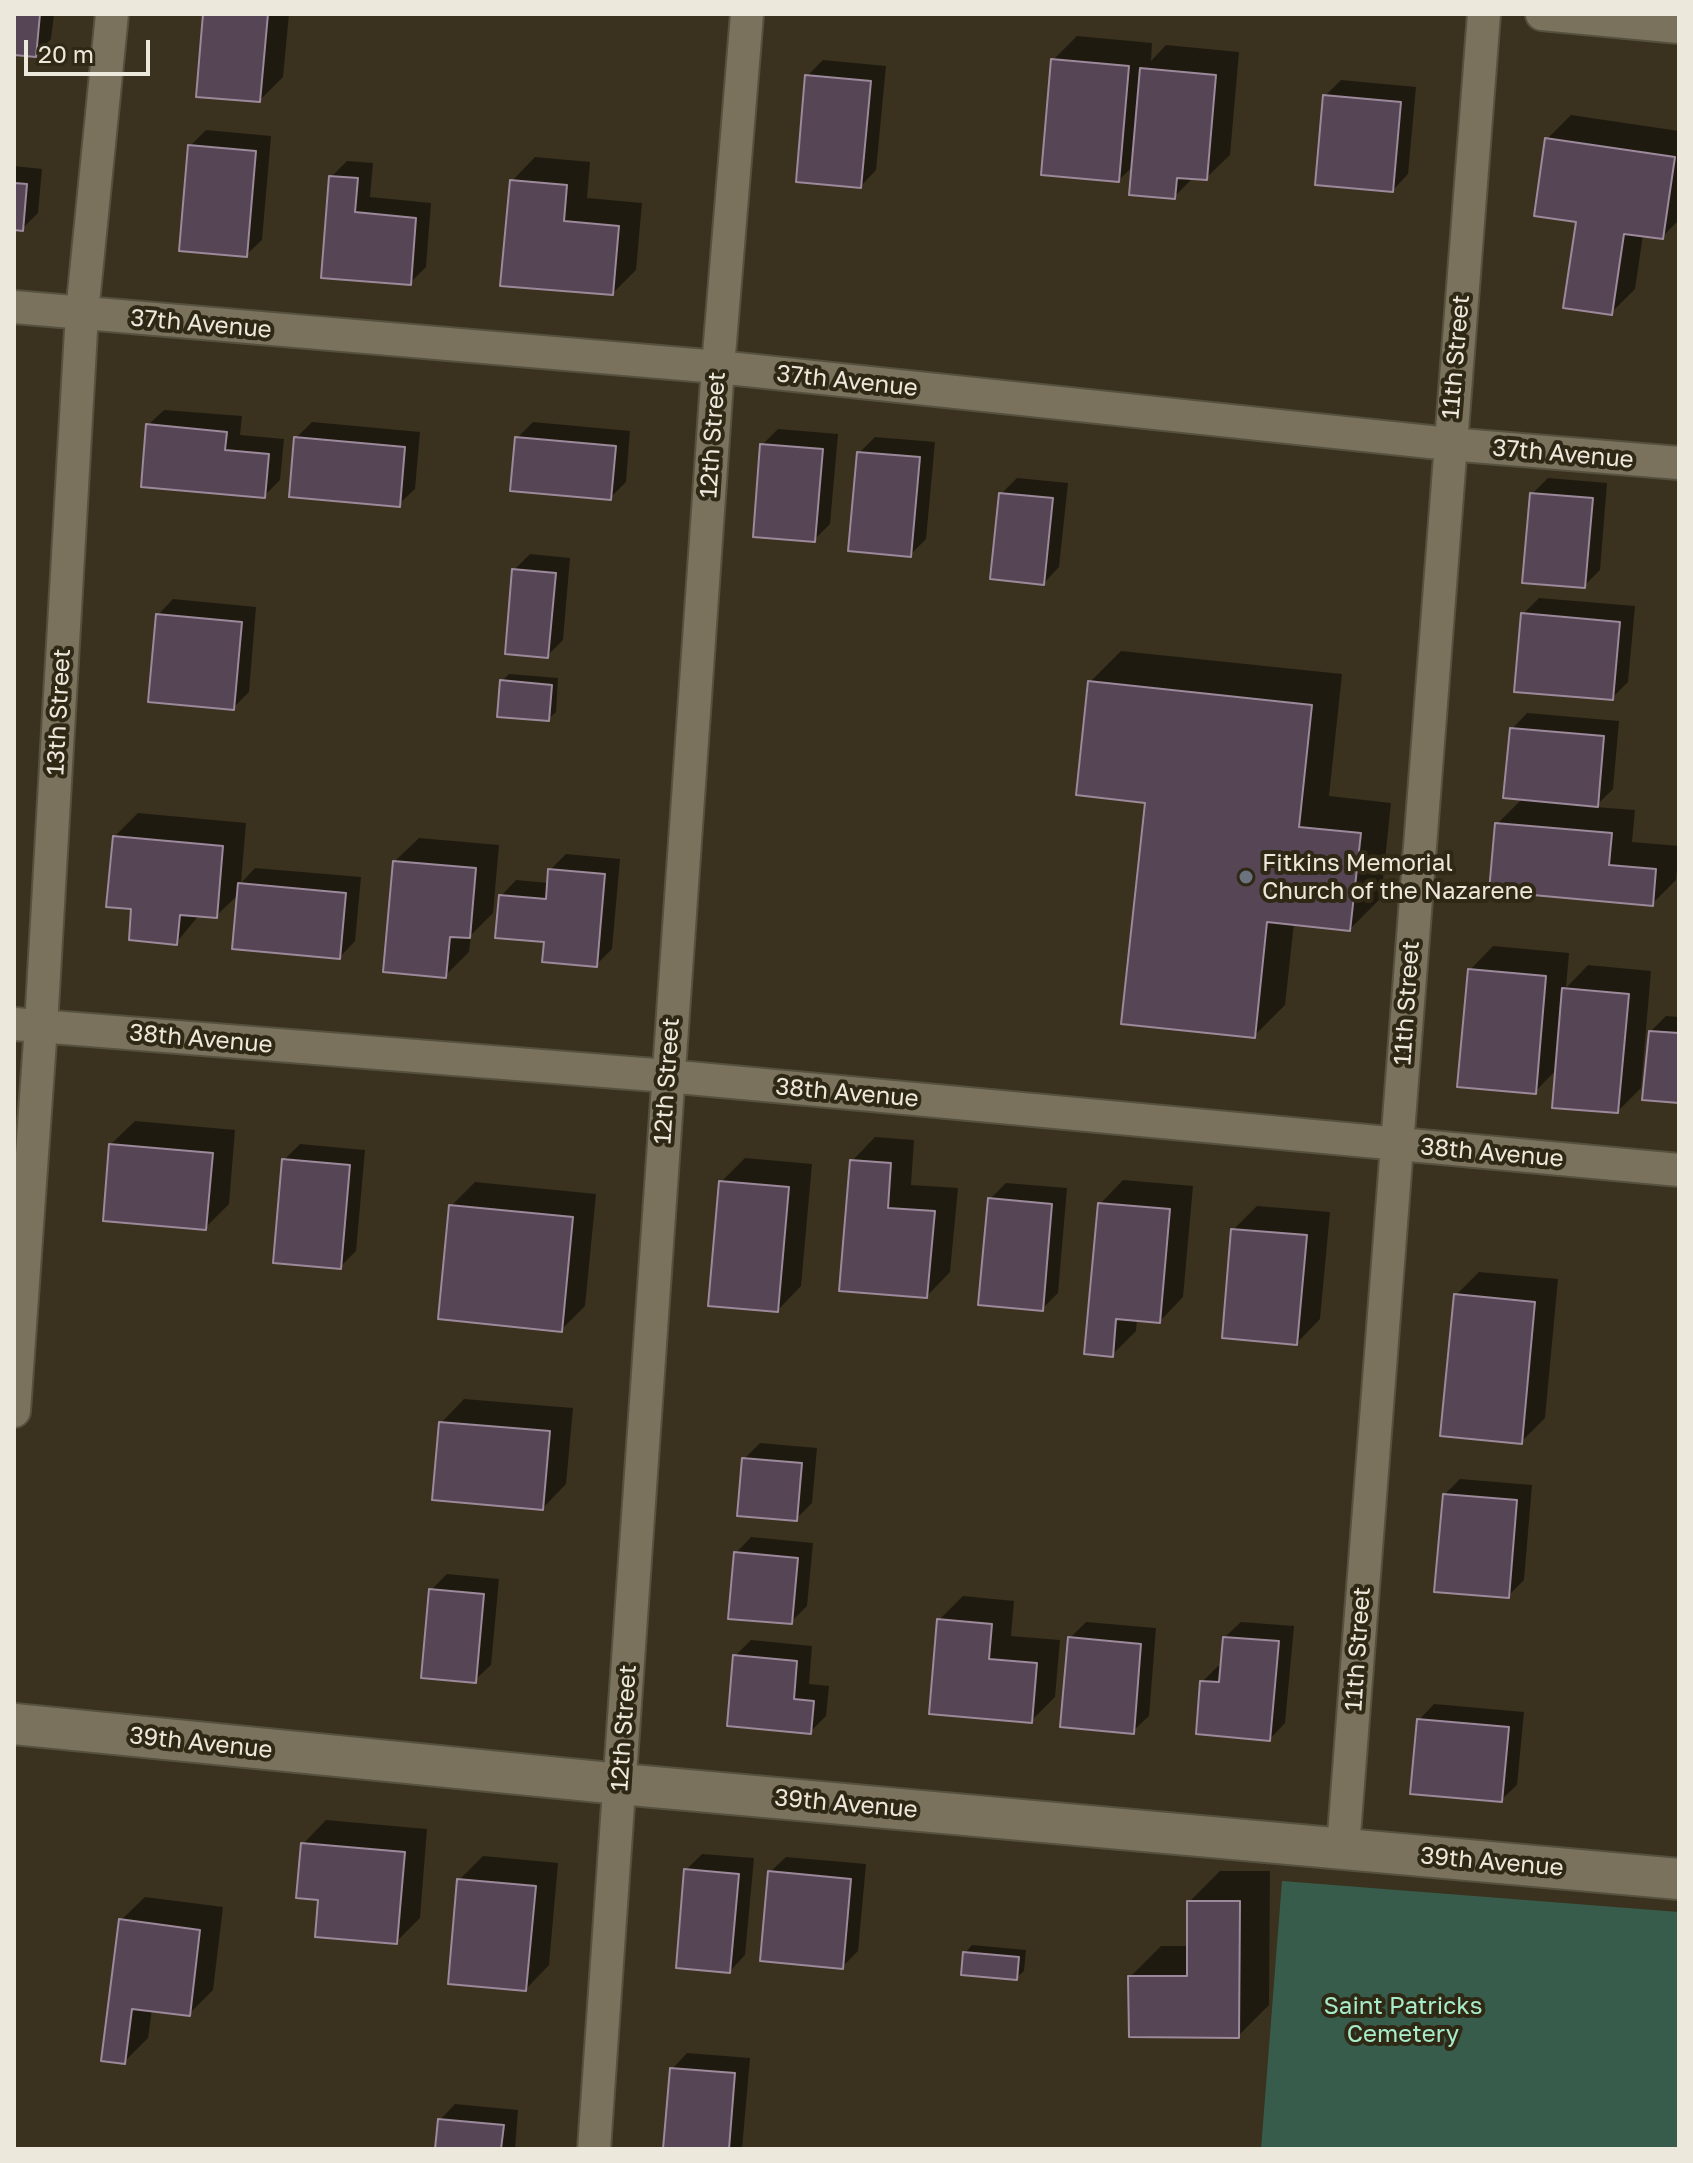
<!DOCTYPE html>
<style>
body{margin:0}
#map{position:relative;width:1693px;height:2163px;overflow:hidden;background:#3a321e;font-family:"Golos Text",sans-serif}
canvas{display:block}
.frame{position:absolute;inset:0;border:16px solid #ede8dc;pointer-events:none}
.scale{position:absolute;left:24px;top:40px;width:126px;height:36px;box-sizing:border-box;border:4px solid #ede8dc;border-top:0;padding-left:10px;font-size:24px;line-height:28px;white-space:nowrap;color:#ede8dc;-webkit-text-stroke:6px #2f2815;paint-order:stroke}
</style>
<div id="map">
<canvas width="1693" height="2163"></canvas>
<div class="frame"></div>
<div class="scale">20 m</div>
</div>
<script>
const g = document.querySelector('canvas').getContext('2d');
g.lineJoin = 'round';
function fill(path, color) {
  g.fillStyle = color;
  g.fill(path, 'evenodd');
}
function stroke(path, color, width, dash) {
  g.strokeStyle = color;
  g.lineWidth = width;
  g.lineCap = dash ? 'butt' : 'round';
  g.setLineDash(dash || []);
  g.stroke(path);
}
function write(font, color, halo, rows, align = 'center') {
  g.font = font + ' "Golos Text",sans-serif';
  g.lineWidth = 8;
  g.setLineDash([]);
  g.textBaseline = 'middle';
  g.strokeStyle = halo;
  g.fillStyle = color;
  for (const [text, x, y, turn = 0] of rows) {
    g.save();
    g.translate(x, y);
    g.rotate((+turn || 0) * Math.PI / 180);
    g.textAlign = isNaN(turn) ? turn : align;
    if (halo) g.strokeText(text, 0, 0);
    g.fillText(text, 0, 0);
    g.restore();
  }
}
fill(new Path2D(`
 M1282,1881L1679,1912V2149H1261Z`), '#385c4b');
fill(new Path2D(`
 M14,14H54L51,39L36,55L14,53Z
 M205,14H289L283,77L260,100Z
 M1077,36L1152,43L1151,61L1166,45L1239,52L1230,155L1206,178L1194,177L1174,197L1134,165L1119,180L1053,60Z
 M823,60L886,66L876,170L861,186L807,76Z
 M1341,80L1416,87L1408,174L1393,190L1325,96Z
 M1571,115L1679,131V220L1662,237L1643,235L1635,289L1611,313L1547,139Z
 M206,130L271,136L262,240L246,255L190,146Z
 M535,157L590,162L587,198L642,203L636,270L613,293L512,181Z
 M347,161L373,163L370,197L431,203L426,267L410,283L323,276L331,177Z
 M14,166L42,169L38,213L22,229L14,228Z
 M164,410L242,416L240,435L284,439L280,480L264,496L148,425Z
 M312,422L420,432L415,489L399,504L296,438Z
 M533,422L630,431L626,482L610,498L517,438Z
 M778,429L838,434L830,524L814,540L762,445Z
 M875,437L935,442L926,539L911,554L859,453Z
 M1017,478L1068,483L1059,567L1044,583L1001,494Z
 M1548,478L1607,483L1600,570L1584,586L1532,494Z
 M530,554L570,558L563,640L547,656L514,570Z
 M1539,598L1635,606L1628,682L1612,698L1523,614Z
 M173,599L256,607L249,692L233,708L158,615Z
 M1121,651L1342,674L1329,796L1391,803L1381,898L1350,929L1294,923L1285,1005L1254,1036L1090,682Z
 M509,674L558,678L556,712L548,719L502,681Z
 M1527,713L1619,721L1613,789L1595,807L1635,810L1632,842L1679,846L1676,880L1652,904L1497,824L1523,798L1512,729Z
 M138,813L246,823L241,883L255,868L361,877L355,941L340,957L239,894L216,916L200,914L176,943L133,907L114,837Z
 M419,838L499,845L493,913L471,935L469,952L445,976L395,861Z
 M566,854L620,859L612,949L596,965L546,940L501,896L516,880L549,883L550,870Z
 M1493,946L1569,953L1566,988L1588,965L1651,971L1641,1088L1618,1111L1557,1069L1535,1092L1470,970Z
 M1666,1016L1679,1017V1101L1650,1032Z
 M135,1121L235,1130L229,1204L205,1228L111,1144Z
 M875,1137L914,1140L911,1185L958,1188L950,1272L927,1296L852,1161Z
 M300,1144L365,1150L356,1251L340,1267L284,1160Z
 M745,1158L812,1164L801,1286L778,1310L721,1182Z
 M1123,1180L1193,1186L1183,1297L1160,1321L1137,1319L1136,1331L1112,1355L1100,1204Z
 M475,1182L596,1194L585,1306L561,1330L451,1206Z
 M1006,1183L1067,1188L1058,1293L1042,1309L990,1199Z
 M1257,1206L1330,1212L1320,1319L1297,1343L1233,1230Z
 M1479,1272L1558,1279L1545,1418L1521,1442L1456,1295Z
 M464,1399L573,1408L566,1484L543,1508L441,1423Z
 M760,1443L817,1448L812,1503L796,1519L744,1459Z
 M1460,1479L1532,1485L1524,1580L1508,1596L1445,1494Z
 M751,1537L813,1543L807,1606L791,1622L736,1553Z
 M447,1574L499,1579L491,1665L475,1680L431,1590Z
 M963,1596L1014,1601L1011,1636L1060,1640L1055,1697L1031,1721L939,1620Z
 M1086,1622L1156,1628L1149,1716L1133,1731L1070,1638Z
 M1241,1622L1294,1626L1285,1723L1270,1739L1202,1682L1218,1666H1222L1225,1637Z
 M751,1640L812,1646L809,1684L829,1686L826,1716L810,1732L735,1656Z
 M1434,1704L1524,1712L1517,1785L1501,1800L1419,1720Z
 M326,1820L427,1829L420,1918L396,1942L320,1898L303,1844Z
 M702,1854L754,1858L745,1955L730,1971L686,1870Z
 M483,1856L558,1863L549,1965L526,1989L459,1880Z
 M786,1857L866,1864L858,1951L842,1967L770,1872Z
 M1220,1871H1270L1269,2005L1238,2036L1130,1977L1161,1946H1189V1902Z
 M145,1897L223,1907L213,1990L189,2014L152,2009L148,2038L124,2062L121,1920Z
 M972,1945L1026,1950L1024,1971L1016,1978L965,1953Z
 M687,2053L750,2058L742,2149H665L672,2069Z
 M455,2104L518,2110L515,2149H437L440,2120Z`), '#0007');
const building = new Path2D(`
 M14,14H40L36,57L14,55Z
 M203,14H268L260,102L196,97Z
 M1051,59L1129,66L1119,182L1041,175Z
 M1140,68L1216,75L1207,180L1177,178L1175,199L1129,195Z
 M805,75L871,81L861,188L796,182Z
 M1323,95L1401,102L1393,192L1315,185Z
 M1545,138L1675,157L1663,239L1624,234L1612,315L1563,308L1576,222L1534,216Z
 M188,145L256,151L247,257L179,251Z
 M329,176L358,178L355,212L416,218L411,285L321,278Z
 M510,180L567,185L564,221L619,226L613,295L500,286Z
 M14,183L27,184L23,231L14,230Z
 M146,424L227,432L225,450L269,454L265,498L141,487Z
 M294,437L405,447L400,507L289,497Z
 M515,437L616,446L611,500L510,491Z
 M760,444L823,449L815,542L753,537Z
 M857,452L920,457L911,557L848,551Z
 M999,493L1053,498L1044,585L990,579Z
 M1530,493L1593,498L1585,588L1522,583Z
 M512,569L556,573L548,658L505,654Z
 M1521,613L1620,622L1613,700L1514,692Z
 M156,614L242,622L234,710L148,702Z
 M500,680L552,685L549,721L497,717Z
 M1088,681L1312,705L1299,827L1361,833L1350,931L1267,922L1255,1038L1121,1024L1145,803L1076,795Z
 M1510,728L1604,736L1598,807L1503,798Z
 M1495,823L1612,833L1609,865L1656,869L1653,906L1489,891Z
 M113,836L223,846L217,918L180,915L177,945L129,940L131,909L106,907Z
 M393,861L476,868L470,938L450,937L446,978L383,972Z
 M548,869L605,874L597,967L542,962L544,942L495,938L499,895L546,899Z
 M238,883L346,893L340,959L232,949Z
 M1468,969L1546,976L1536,1094L1457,1087Z
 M1562,988L1629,994L1618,1113L1552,1108Z
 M1649,1031L1679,1033V1103L1642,1100Z
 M109,1144L213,1153L206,1230L103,1221Z
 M282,1159L350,1165L341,1269L273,1263Z
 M850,1160L891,1163L888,1208L935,1211L927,1298L839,1291Z
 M719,1181L789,1187L778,1312L708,1306Z
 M988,1198L1052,1204L1043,1311L978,1305Z
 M1098,1203L1170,1209L1160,1323L1116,1319L1113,1357L1084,1354Z
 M449,1205L573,1217L562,1332L438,1319Z
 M1231,1229L1307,1235L1297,1345L1222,1338Z
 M1454,1294L1535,1302L1522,1444L1440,1436Z
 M439,1422L550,1431L543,1510L432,1500Z
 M742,1458L802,1463L797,1521L737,1516Z
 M1443,1494L1517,1500L1509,1598L1434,1592Z
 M734,1552L798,1558L792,1624L728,1619Z
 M429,1589L484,1594L476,1683L421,1678Z
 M937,1619L992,1624L989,1659L1037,1663L1032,1723L929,1714Z
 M1068,1637L1141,1644L1134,1734L1060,1727Z
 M1223,1637L1279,1641L1270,1741L1196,1734L1200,1681L1219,1682Z
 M733,1655L797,1661L794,1699L814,1701L811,1734L727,1726Z
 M1417,1719L1509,1727L1502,1802L1410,1794Z
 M301,1843L405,1852L397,1944L315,1937L318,1900L296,1898Z
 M684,1869L739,1874L730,1973L676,1968Z
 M768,1871L851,1879L843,1969L760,1961Z
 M457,1879L536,1886L526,1991L448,1984Z
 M1187,1901H1240L1239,2038L1129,2037L1128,1976H1187Z
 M119,1919L200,1930L190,2016L132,2009L125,2064L101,2061Z
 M963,1952L1019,1957L1017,1980L961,1975Z
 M670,2068L735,2073L729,2149H663Z
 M438,2119L504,2125L501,2149H435Z`);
fill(building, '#564554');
stroke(building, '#9c899b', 2);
const minor = new Path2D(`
 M1542,14L1679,27
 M14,307L718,367L1449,444L1679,463
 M14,1024L667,1076L1679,1170
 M14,1411L41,1026L82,313L112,14
 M1343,1848L1484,14
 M594,2149L718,367L747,14`);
const tertiary = new Path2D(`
 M14,1724L620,1784L1679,1879`);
stroke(minor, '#56503e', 36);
stroke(tertiary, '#56503e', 44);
stroke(minor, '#7a725c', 32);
stroke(tertiary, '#7a725c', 40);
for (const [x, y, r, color] of [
 [1246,877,8,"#6b7280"]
]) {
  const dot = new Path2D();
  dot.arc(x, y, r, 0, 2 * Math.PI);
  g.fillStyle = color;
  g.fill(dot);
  stroke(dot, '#2f2815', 3);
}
write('24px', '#ede8dc', '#2f2815', [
 ["37th Avenue",201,324,5],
 ["11th Street",1456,357,-85],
 ["37th Avenue",847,381,6],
 ["12th Street",713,435,-86],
 ["37th Avenue",1563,454,5],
 ["13th Street",59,712,-87],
 ["11th Street",1407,1003,-86],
 ["38th Avenue",201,1039,5],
 ["12th Street",667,1081,-86],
 ["38th Avenue",847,1093,5],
 ["38th Avenue",1492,1153,5],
 ["11th Street",1358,1649,-86],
 ["12th Street",624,1728,-86],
 ["39th Avenue",201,1743,6],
 ["39th Avenue",846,1804,5],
 ["39th Avenue",1492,1862,5]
]);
write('24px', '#ede8dc', '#2f2815', [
 ["Fitkins Memorial",1262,863],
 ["Church of the Nazarene",1262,891]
], 'left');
write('24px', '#a7edcb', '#2f2815', [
 ["Saint Patricks",1403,2006],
 ["Cemetery",1403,2034]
]);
</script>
